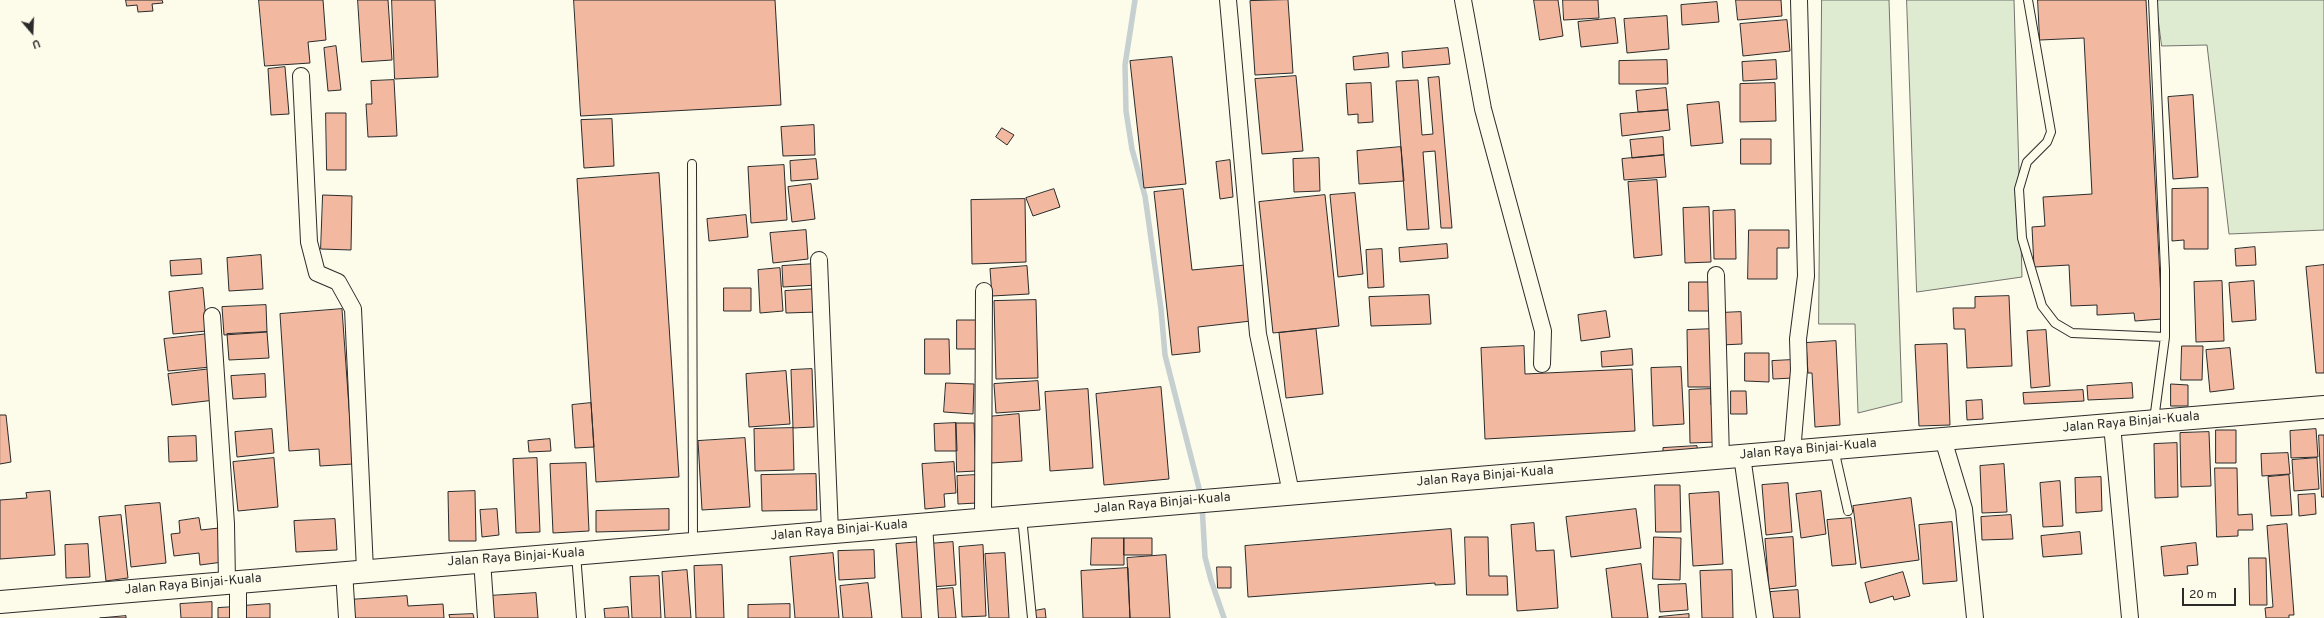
<!DOCTYPE html>
<style>
body{margin:0}
#map{position:relative;width:2324px;height:618px;overflow:hidden;background:#fdfbea;font-family:Overpass,sans-serif}
canvas{display:block}
.north{position:absolute;left:12px;top:12px;width:40px;height:40px;-webkit-text-stroke:3px #fdfbea;paint-order:stroke;rotate:161deg;font-size:11px;font-weight:700;line-height:16px;text-align:center;color:#2b2b2b}
.north::after{content:'';display:block;margin:auto;width:14px;height:18px;background:#2b2b2b;clip-path:polygon(50% 0,100% 100%,50% 72%,0 100%)}
.scale{position:absolute;left:2182px;top:588px;width:54px;height:18px;box-sizing:border-box;border:2px solid #2b2b2b;border-top:0;padding-left:5px;font-size:12px;line-height:14px;white-space:nowrap;color:#2b2b2b;-webkit-text-stroke:3px #fdfbea;paint-order:stroke}
</style>
<div id="map">
<canvas width="2324" height="618"></canvas>
<div class="north">U</div>
<div class="scale">20 m</div>
</div>
<script>
const g = document.querySelector('canvas').getContext('2d');
g.lineJoin = 'round';
function fill(path, color) {
  g.fillStyle = color;
  g.fill(path, 'evenodd');
}
function stroke(path, color, width, dash) {
  g.strokeStyle = color;
  g.lineWidth = width;
  g.lineCap = dash ? 'butt' : 'round';
  g.setLineDash(dash || []);
  g.stroke(path);
}
function write(font, color, halo, rows, align = 'center') {
  g.font = font + ' Overpass,sans-serif';
  g.lineWidth = 3;
  g.setLineDash([]);
  g.textBaseline = 'middle';
  g.strokeStyle = halo;
  g.fillStyle = color;
  for (const [text, x, y, turn = 0] of rows) {
    g.save();
    g.translate(x, y);
    g.rotate((+turn || 0) * Math.PI / 180);
    g.textAlign = isNaN(turn) ? turn : align;
    if (halo) g.strokeText(text, 0, 0);
    g.fillText(text, 0, 0);
    g.restore();
  }
}
const green = new Path2D(`
 M1822,0H1889L1902,402L1858,413L1855,324H1819Z
 M1907,0H2014L2022,277L1917,292Z
 M2156,0H2324V230L2229,234L2207,45L2162,46Z`);
fill(green, '#deebd1');
stroke(green, '#74746e', 1);
stroke(new Path2D(`
 M1135,0L1125,65L1126,111L1132,149L1145,196L1161,309L1165,355L1201,496
 M1202,505L1205,557L1211,580L1224,618`), '#c7d0d0', 5.5);
const building = new Path2D(`
 M126,0H162L163,3L152,4L153,11L138,12L137,5L127,6Z
 M259,0H323L326,40L308,42L310,63L265,66Z
 M358,0H388L392,60L362,62Z
 M392,0H435L438,77L395,79Z
 M574,0H775L781,105L581,116Z
 M1288,0L1293,73L1255,75L1250,1Z
 M1534,0H1558L1563,36L1540,40Z
 M1563,0H1598L1599,18L1564,20Z
 M1736,0H1781L1782,16L1738,20Z
 M2038,0H2146L2162,319L2135,321L2134,313L2097,315V305L2071,306L2069,265L2034,267L2032,227L2045,226L2043,197L2092,194L2084,38L2040,40Z
 M1717,2L1719,22L1682,25L1681,5Z
 M1667,16L1669,49L1627,53L1624,19Z
 M1615,18L1618,43L1581,47L1578,22Z
 M1787,20L1790,51L1743,56L1740,24Z
 M336,46L341,90L328,91L324,48Z
 M1448,48L1450,64L1403,68L1402,52Z
 M1388,53L1389,67L1354,70L1353,57Z
 M1172,57L1186,184L1144,188L1130,61Z
 M1667,60L1668,84H1619V61Z
 M1776,60L1777,79L1743,81L1742,62Z
 M285,67L289,114L271,115L268,69Z
 M1296,76L1303,151L1262,154L1255,79Z
 M1439,77L1452,228H1441L1435,151L1423,152L1429,229L1407,230L1396,81L1418,80L1422,135L1433,134L1428,78Z
 M394,80L397,136L368,137L366,104H372L371,81Z
 M1371,83L1373,122L1358,123V114L1348,115L1346,84Z
 M1775,83L1776,121L1740,122V84Z
 M1666,88L1668,110L1638,112L1636,91Z
 M2193,95L2198,177L2173,179L2168,97Z
 M1719,102L1723,143L1691,146L1687,105Z
 M1668,110L1670,130L1622,136L1620,114Z
 M326,113H346V170H327Z
 M612,119L614,166L584,168L581,120Z
 M814,125L815,155L783,156L781,127Z
 M1002,128L1014,135L1007,145L996,137Z
 M1663,137L1664,155L1632,158L1630,140Z
 M1741,139H1771V164H1741Z
 M1401,147L1404,181L1359,184L1357,151Z
 M1664,155L1666,177L1624,180L1622,159Z
 M1319,158L1320,191L1294,192L1293,159Z
 M816,159L818,179L791,181L790,161Z
 M1230,160L1233,197L1220,199L1216,162Z
 M784,165L787,220L751,223L748,167Z
 M659,173L679,477L596,482L577,179Z
 M1657,180L1662,255L1634,258L1628,182Z
 M811,184L815,219L792,222L788,187Z
 M2208,188V249H2184V240L2172,241V189Z
 M1054,189L1060,207L1033,216L1026,198Z
 M1183,189L1192,270L1245,265L1251,321L1198,327L1200,352L1172,355L1154,192Z
 M1355,193L1363,274L1338,277L1330,195Z
 M323,195L352,196L351,250L321,249Z
 M1325,195L1339,326L1273,333L1259,202Z
 M1025,199L1026,262L972,264L971,200Z
 M1709,207L1711,262L1685,263L1683,208Z
 M1735,210L1736,259H1714L1713,211Z
 M746,215L748,237L709,241L707,219Z
 M806,230L808,259L773,263L770,233Z
 M1749,230H1789V248H1777V279H1748Z
 M1447,244L1448,258L1400,262L1399,248Z
 M2255,247L2256,265L2236,266L2235,249Z
 M1382,249L1384,287L1368,288L1366,250Z
 M261,255L263,289L229,291L227,258Z
 M201,259L202,274L171,276L170,261Z
 M815,264L817,285L783,287L782,266Z
 M2324,265V373H2316L2306,267Z
 M1027,266L1029,294L992,296L990,269Z
 M780,268L783,311L760,313L758,270Z
 M2222,281L2224,341L2196,342L2194,282Z
 M2254,281L2256,320L2232,322L2229,283Z
 M1689,282H1712L1713,311H1689Z
 M203,288L207,331L173,334L169,292Z
 M724,288H751V311H724Z
 M817,289L818,312L786,313L785,291Z
 M1429,295L1431,324L1371,326L1369,297Z
 M2009,296L2012,366L1967,368L1965,329H1954L1953,308H1975V297Z
 M1036,300L1038,378L996,379L994,301Z
 M266,305L267,332L224,335L222,307Z
 M342,309L353,464L320,466L319,449L289,451L280,314Z
 M1606,311L1610,337L1581,341L1578,315Z
 M1741,312L1742,344L1721,345L1719,313Z
 M957,320H978L977,349H957Z
 M1316,329L1323,394L1286,398L1279,333Z
 M1714,329L1715,387H1688L1687,330Z
 M2046,330L2050,386L2031,388L2027,331Z
 M267,332L269,358L229,360L227,334Z
 M208,334L211,367L168,371L164,339Z
 M925,339H949L950,374H925Z
 M1836,341L1840,425L1815,427L1812,373H1808L1806,343Z
 M1947,344L1950,425L1919,426L1915,345Z
 M1524,346L1525,374L1632,369L1635,431L1485,439L1481,348Z
 M2182,346H2203L2202,380H2181Z
 M2230,348L2234,389L2210,392L2206,350Z
 M1632,349L1633,365L1602,367L1601,352Z
 M1745,353H1769V382L1745,381Z
 M1792,360L1793,378L1773,379L1772,361Z
 M1681,367L1684,424L1653,426L1651,368Z
 M211,369L215,400L172,405L168,374Z
 M812,369L814,427L793,428L791,370Z
 M786,371L790,424L749,427L746,374Z
 M265,374L266,397L233,399L231,376Z
 M1038,381L1040,410L996,413L994,384Z
 M946,383L974,384L973,414L944,412Z
 M2132,383L2133,398L2088,400L2087,386Z
 M2171,384L2188,385V406H2171Z
 M1161,387L1169,479L1104,485L1096,394Z
 M1088,389L1093,468L1050,471L1045,392Z
 M1711,389V405L1716,404L1718,442L1690,443L1689,390Z
 M2083,390L2084,401L2024,404L2023,393Z
 M1731,391H1746L1747,414H1731Z
 M1982,400L1983,419L1967,420L1966,401Z
 M591,403L594,447L575,448L572,405Z
 M1019,414L1022,461L991,463L987,417Z
 M0,415H6L11,462L0,464Z
 M956,423L957,451H935L934,424Z
 M956,423H974L976,471L957,472Z
 M793,428L794,470L755,471L754,429Z
 M272,429L274,453L237,457L235,432Z
 M2316,429L2318,457L2291,458L2290,431Z
 M2216,430H2236V463H2216Z
 M2209,432L2211,486L2181,487L2180,433Z
 M2319,435H2324V497H2322Z
 M196,436L197,461L169,462L168,437Z
 M745,438L750,507L702,510L698,441Z
 M550,439L551,451L529,452L528,441Z
 M2177,443L2178,497L2155,498L2154,444Z
 M1697,446L1698,456L1663,458V448Z
 M2288,453L2290,474L2262,476L2261,454Z
 M274,458L278,507L238,511L233,462Z
 M537,458L540,532L516,533L513,459Z
 M2317,458L2319,489L2294,491L2292,460Z
 M954,462L956,493L944,494L945,507L925,509L922,464Z
 M586,463L589,531L553,533L550,464Z
 M2004,464L2007,512L1982,513L1980,466Z
 M2215,468H2237L2238,515L2252,514L2253,530H2238V536L2217,537Z
 M816,474L817,510L762,511L761,475Z
 M976,475L977,503L958,504L957,476Z
 M2289,475L2292,515L2271,516L2268,477Z
 M2101,477L2102,511L2076,513L2075,478Z
 M2060,481L2063,526L2043,527L2040,483Z
 M1788,483L1792,532L1766,535L1762,485Z
 M1655,485H1680L1681,532H1656Z
 M50,491L55,555L0,559V500L27,498L26,493Z
 M475,491L476,541H449L448,492Z
 M1821,491L1826,534L1801,538L1796,494Z
 M1719,492L1723,564L1693,566L1689,494Z
 M2315,494L2316,514L2299,516L2298,495Z
 M1911,498L1919,560L1861,568L1853,506Z
 M160,503L166,563L131,567L125,506Z
 M497,509L499,535L482,537L480,510Z
 M669,509V530L596,532V511Z
 M1636,509L1641,548L1571,557L1566,517Z
 M121,515L128,578L106,581L99,517Z
 M2011,515L2013,539L1982,540L1981,517Z
 M199,518L201,530L219,528L223,562L200,565L199,553L174,556L171,534L180,533L179,521Z
 M1851,518L1856,564L1832,566L1827,520Z
 M335,519L337,550L296,552L294,521Z
 M1952,522L1957,581L1923,584L1919,525Z
 M1534,523L1536,551L1554,550L1558,608L1517,611L1511,525Z
 M2287,524L2294,615H2289V618H2266L2265,608L2273,607L2267,526Z
 M1451,529L1455,584L1435,585V583L1248,597L1245,546Z
 M2080,532L2082,554L2043,557L2041,536Z
 M1465,537H1488L1489,576H1507L1508,595H1467Z
 M1654,537L1681,538L1680,580L1653,579Z
 M1793,537L1796,586L1769,589L1765,539Z
 M1092,538H1124V565H1091Z
 M1124,538H1152V555H1124Z
 M921,542L926,618H902L896,544Z
 M953,542L956,585L931,587L928,544Z
 M2196,543L2198,565L2187,566L2188,574L2164,576L2161,547Z
 M88,544L90,577L66,578L65,545Z
 M983,545L986,616L962,617L959,547Z
 M874,550L875,578L839,580L838,551Z
 M833,553L839,618H795L790,557Z
 M1005,553L1009,618H989L985,554Z
 M1166,555L1170,618H1130L1127,558Z
 M2249,558H2266L2267,605H2250Z
 M1641,564L1648,618H1612L1606,569Z
 M722,565L724,618H696L694,566Z
 M1217,567H1231V588H1218Z
 M1128,568L1130,618H1083L1081,571Z
 M687,570L691,618H665L662,572Z
 M1732,570L1733,618H1702L1700,571Z
 M1903,572L1910,596L1894,600L1893,596L1870,603L1865,583Z
 M659,576L661,618H632L630,577Z
 M868,583L872,618H843L840,586Z
 M1686,584L1688,610L1660,612L1658,585Z
 M953,588L956,618H934L932,590Z
 M1798,590L1800,618H1772L1770,592Z
 M536,593L538,618H490L488,596Z
 M407,596L408,606L443,604L444,618H349L348,600Z
 M212,602V618H181L180,604Z
 M270,604V618H242V606Z
 M790,604V618H748V605Z
 M235,607V618H218V608Z
 M628,607L629,618H605L604,609Z
 M1045,609L1046,618H1035L1034,611Z
 M473,614L474,618H450L449,615Z
 M1689,614V618H1659V617Z
 M126,616V618H100Z`);
fill(building, '#f2b8a0');
stroke(building, '#2b2b2b', 1);
const service = new Path2D(`
 M2028,0L2051,132L2047,142L2027,162L2019,189L2022,238L2042,306L2055,323L2072,333L2165,337
 M2153,0L2165,270V337L2154,420
 M692,164L693,543
 M1834,449L1848,511
 M1022,517L1032,618
 M576,554L581,618`);
const minor = new Path2D(`
 M1228,0L1258,334L1291,493
 M1463,0L1483,109L1543,331L1542,364
 M301,76L309,242L317,273L338,282L353,309L365,570
 M819,260L830,532
 M1716,275L1721,458
 M212,316L226,524L227,582
 M2112,425L2130,618
 M1943,439L1964,509L1975,618
 M1792,452L1799,370L1798,339L1806,276L1799,0
 M1742,456L1765,618
 M983,519L984,291
 M924,524L930,618
 M482,560L486,618
 M344,571L347,618
 M238,618V581`);
const secondary = new Path2D(`
 M0,602L2324,407`);
stroke(service, '#2b2b2b', 10);
stroke(minor, '#2b2b2b', 18);
stroke(secondary, '#2b2b2b', 24);
stroke(service, '#fdfbea', 8);
stroke(minor, '#fdfbea', 16);
stroke(secondary, '#fdfbea', 22);
write('13px', '#2b2b2b', '#fdfbea', [
 ["Jalan Raya Binjai-Kuala",2131,423,-5],
 ["Jalan Raya Binjai-Kuala",1808,450,-5],
 ["Jalan Raya Binjai-Kuala",1485,477,-5],
 ["Jalan Raya Binjai-Kuala",1162,504,-5],
 ["Jalan Raya Binjai-Kuala",839,531,-5],
 ["Jalan Raya Binjai-Kuala",516,558,-4],
 ["Jalan Raya Binjai-Kuala",193,585,-5]
]);
</script>
